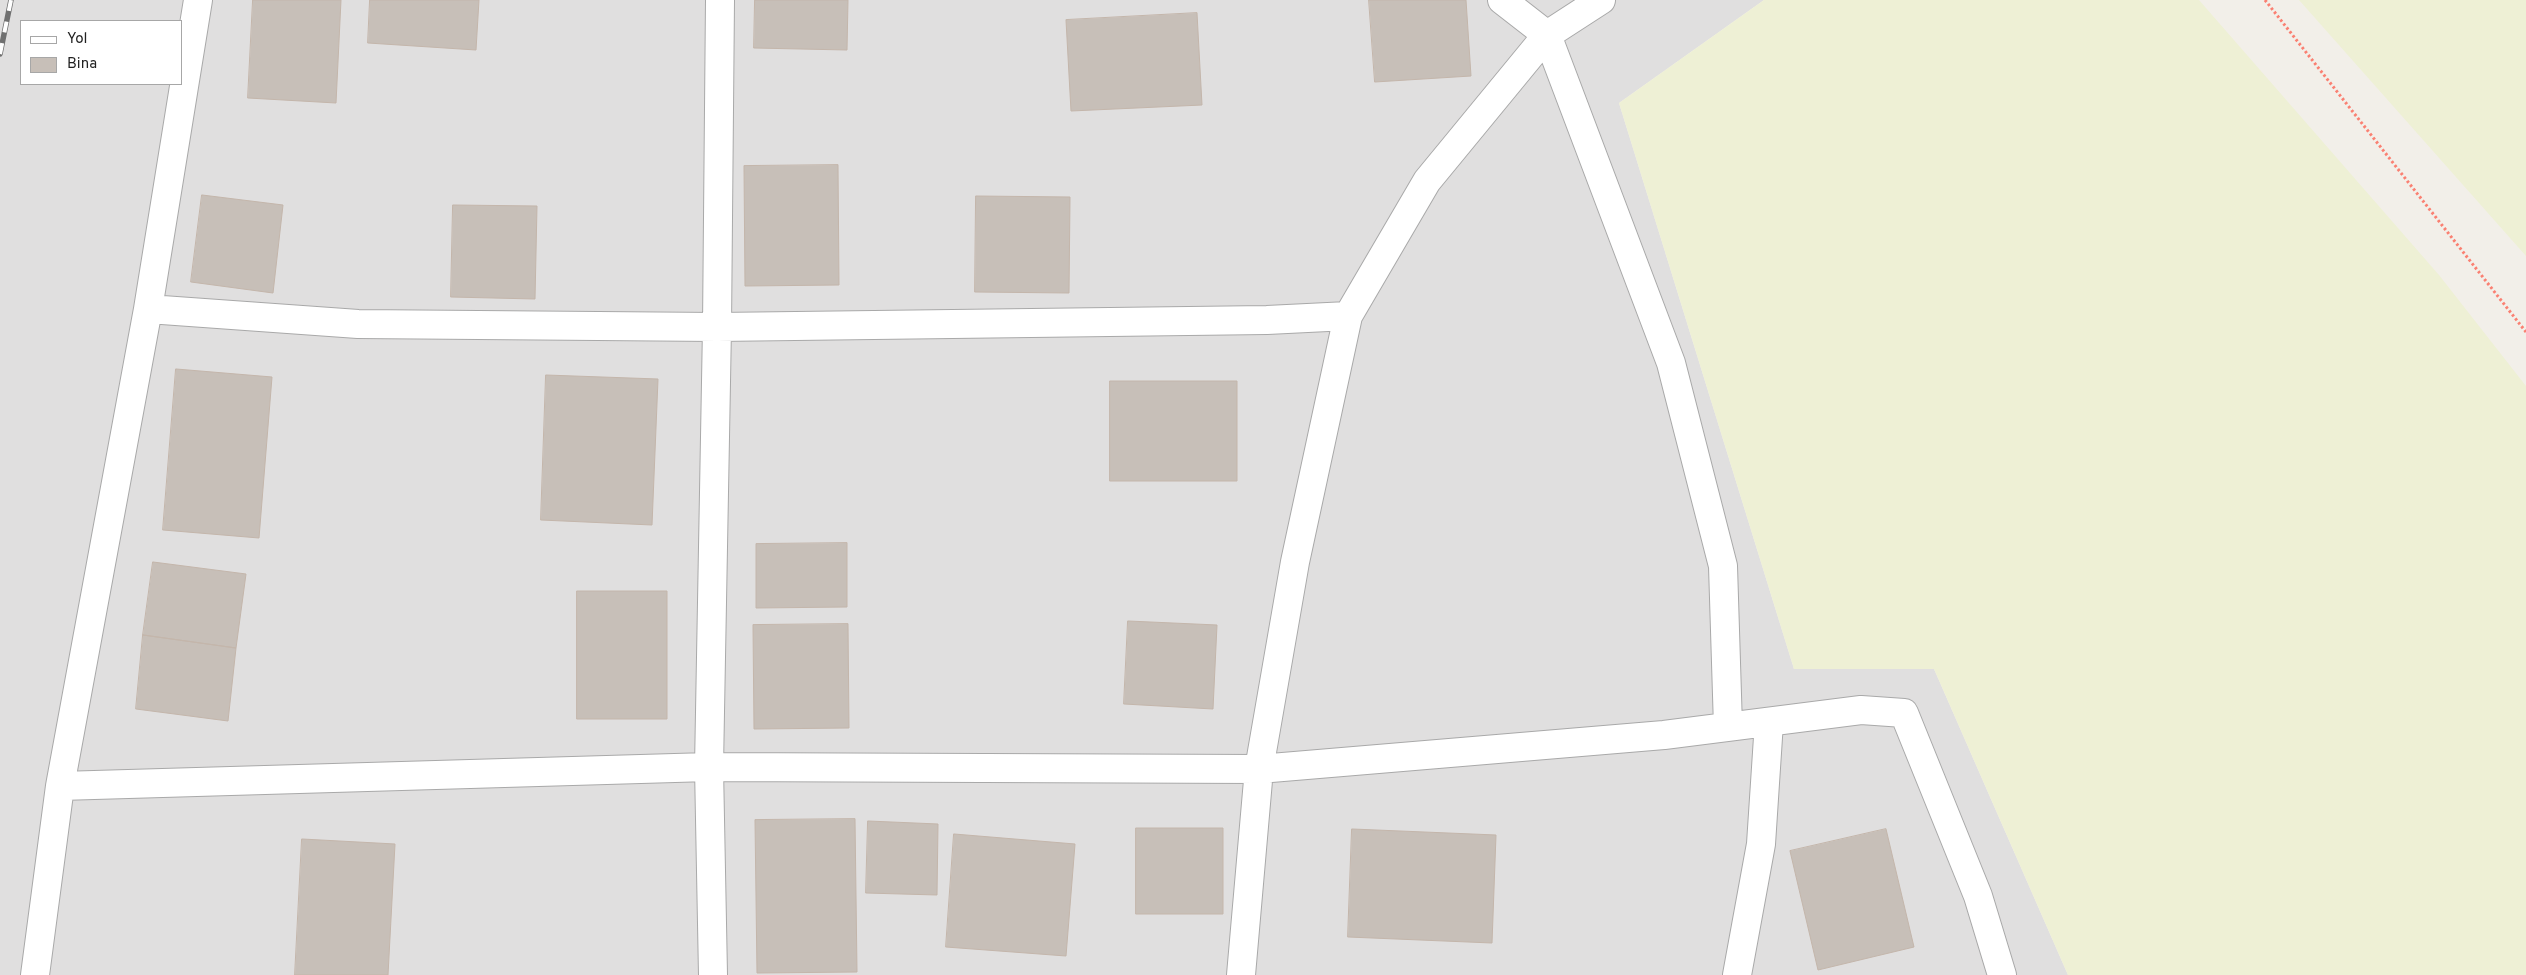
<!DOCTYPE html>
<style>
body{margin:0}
#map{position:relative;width:2526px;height:975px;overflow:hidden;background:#f2efe9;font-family:Overpass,sans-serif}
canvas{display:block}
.legend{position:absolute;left:20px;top:20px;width:162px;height:65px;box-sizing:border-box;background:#fff;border:1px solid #a7a7a7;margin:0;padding:6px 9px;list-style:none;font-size:15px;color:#222}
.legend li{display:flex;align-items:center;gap:10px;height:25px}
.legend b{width:25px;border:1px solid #a7a7a7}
</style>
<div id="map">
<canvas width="2526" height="975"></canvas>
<ul class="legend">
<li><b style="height:6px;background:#fff"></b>Yol</li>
<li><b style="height:14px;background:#c7bfb8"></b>Bina</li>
</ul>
</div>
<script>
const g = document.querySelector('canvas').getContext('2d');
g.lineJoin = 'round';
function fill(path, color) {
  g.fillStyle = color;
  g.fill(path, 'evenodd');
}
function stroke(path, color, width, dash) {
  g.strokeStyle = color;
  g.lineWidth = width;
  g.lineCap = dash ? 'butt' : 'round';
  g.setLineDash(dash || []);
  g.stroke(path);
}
fill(new Path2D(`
 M0,0H1764L1619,103L1794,669H1934L2068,975H0ZM21,21H181V84H21Z`), '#e0dfdf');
fill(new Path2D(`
 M1764,0H2199L2439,275L2526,386V975H2068L1934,669H1794L1619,103Z
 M2299,0H2526V256Z`), '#eef0d5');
const building = new Path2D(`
 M253,0H341L336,103L248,98Z
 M370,0H479L476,50L368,43Z
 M755,0H848L847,50L754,48Z
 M1369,0H1466L1471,76L1375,82Z
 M1197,13L1202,105L1071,111L1066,20Z
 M838,165L839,285L745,286L744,166Z
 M202,195L283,205L273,293L191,282Z
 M976,196L1070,197L1069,293L975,292Z
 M453,205L537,206L535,299L451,297Z
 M176,369L272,377L259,538L163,530Z
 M546,375L658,379L652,525L541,520Z
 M1110,381H1237V481H1110Z
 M847,543V607L756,608V544Z
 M153,562L246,574L236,648L143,635Z
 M577,591H667V719H577Z
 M1128,621L1217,625L1213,709L1124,704Z
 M848,624L849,728L754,729L753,625Z
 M143,635L236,648L228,721L136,709Z
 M855,819L857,972L757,973L755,820Z
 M868,821L938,824L937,895L866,893Z
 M1136,828H1223V914H1136Z
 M1352,829L1496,835L1492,943L1348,937Z
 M1886,829L1914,947L1818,970L1790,851Z
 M954,834L1075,844L1066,956L946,947Z
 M302,839L395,844L388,975H295Z`);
fill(building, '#c7bfb8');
stroke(building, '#c4b6ab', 1);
const street = new Path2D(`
 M1502,0L1547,35L1671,363L1723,566L1728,727
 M148,309L358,324L717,327L1267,320L1348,316
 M60,786L709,767L1259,769L1664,735L1861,710L1904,713L1978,896L2002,975
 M35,975L60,786L148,309L198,0
 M713,975L709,767L717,327L720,0
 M1241,975L1259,769L1295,562L1348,316L1427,181L1547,35L1601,0
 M1737,975L1761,844L1769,722`);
stroke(street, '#a9a9a9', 30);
stroke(new Path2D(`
 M2265,0L2526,332`), '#fa8072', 3, [2.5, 2.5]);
stroke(street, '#fff', 28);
const rail = new Path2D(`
 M0,54L11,0`);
stroke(rail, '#707070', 5.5);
stroke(rail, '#fff', 4, [11]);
</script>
